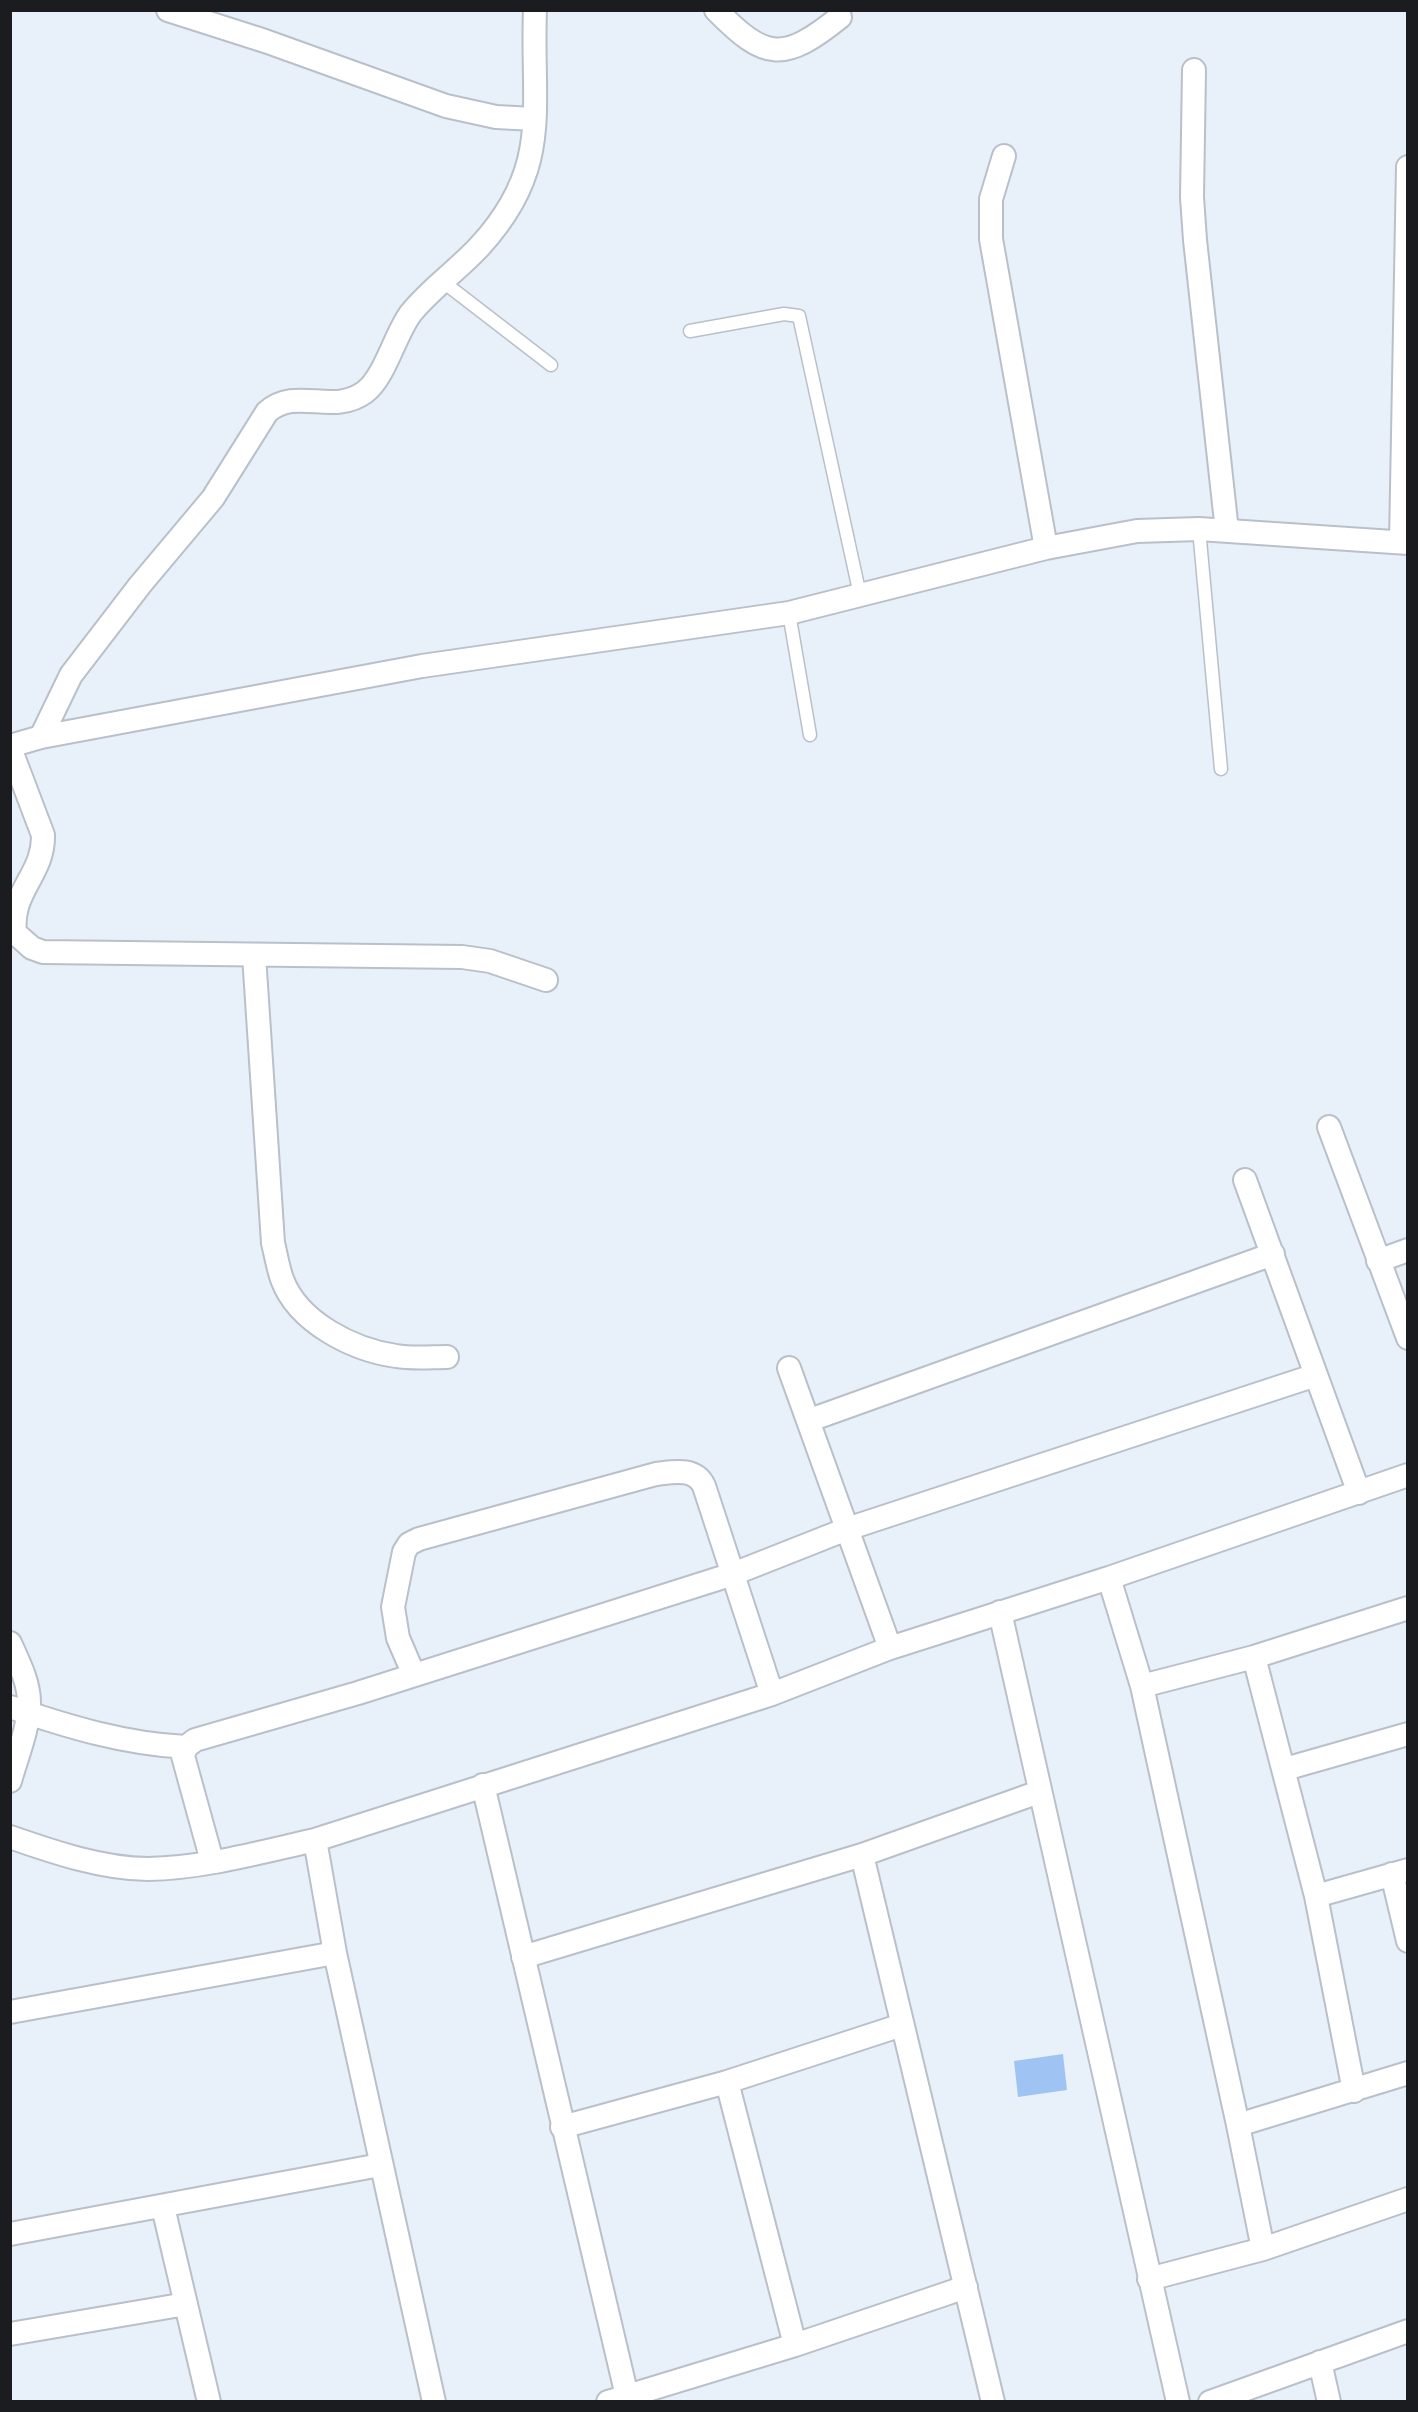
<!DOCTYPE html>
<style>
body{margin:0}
#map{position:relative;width:1418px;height:2412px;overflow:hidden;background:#e8f0f9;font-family:Jost,sans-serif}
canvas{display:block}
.frame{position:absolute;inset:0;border:12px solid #1a1c20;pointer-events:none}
</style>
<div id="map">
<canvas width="1418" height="2412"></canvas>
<div class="frame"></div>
</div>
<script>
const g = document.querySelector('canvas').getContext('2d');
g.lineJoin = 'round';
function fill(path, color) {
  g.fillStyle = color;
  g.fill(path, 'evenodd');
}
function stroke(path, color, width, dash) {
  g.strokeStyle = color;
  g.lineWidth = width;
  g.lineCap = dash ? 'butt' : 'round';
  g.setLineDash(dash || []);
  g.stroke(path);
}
fill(new Path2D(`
 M1063,2054L1067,2090L1018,2097L1014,2061Z`), '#9fc4f4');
const service = new Path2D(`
 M442,281L551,365
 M690,331L784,314L799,316L860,595
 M1199,529L1221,769
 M789,613L810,735`);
const minor = new Path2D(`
 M168,10L265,41L446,106L496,117L534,119
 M716,10C766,61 784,62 840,17
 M1194,70L1192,197L1195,240L1227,531
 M1004,156L991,199V239L1046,548
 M1401,542L1408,167
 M41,737L71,675L140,585L213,498L267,412C297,386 332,416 365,392C385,377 395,334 411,313C431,288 458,270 480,246C553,166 531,109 535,10
 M10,746L41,737L422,666L789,613L1046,548L1137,531L1199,529L1408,543
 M10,748L43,835C44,875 10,891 15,933L32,948L43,952L462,957L490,961L546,980
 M254,955L273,1243C276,1255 278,1268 282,1279C298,1323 354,1350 396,1356C413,1359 431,1357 447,1357
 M1329,1127L1408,1338
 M1245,1180L1359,1493
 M1378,1261L1408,1250
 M789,1368L890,1648
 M810,1420L1273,1254
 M1109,1578L1142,1686L1238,2125L1263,2249
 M1000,1612L1178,2402
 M10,1643C18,1661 29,1682 29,1702C29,1728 17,1756 10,1781
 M1254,1657L1316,1896L1354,2091
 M414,1675L398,1638L393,1607L404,1552L409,1544L419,1539L656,1474C673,1472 695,1467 704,1486L772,1694
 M1142,1686L1254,1657L1408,1608
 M10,1707C69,1727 125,1744 186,1747
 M1285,1769L1408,1734
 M483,1785L627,2396
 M10,1837C53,1852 103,1869 148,1869C204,1868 261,1852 315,1840L772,1694L890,1648L1109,1578L1408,1475
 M315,1840L335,1953L434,2402
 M862,1855L993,2402
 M212,1861L183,1756L186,1747L195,1740L358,1693L733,1574L847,1529L1316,1375
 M1392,1874L1408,1941
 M1316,1896L1408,1870
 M523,1957L862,1855L1039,1792
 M10,2012L335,1953
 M727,2082L795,2345
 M1238,2125L1408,2073
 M562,2127L727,2082L902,2025
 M163,2207L209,2402
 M10,2234L380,2165
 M1149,2279L1263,2249L1408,2199
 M10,2334L186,2304
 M1320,2362L1329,2402
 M608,2402L795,2345L966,2287
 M1210,2402L1408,2331`);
stroke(service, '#b9c0c9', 15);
stroke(minor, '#b9c0c9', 26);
stroke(service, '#fff', 12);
stroke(minor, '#fff', 22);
</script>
